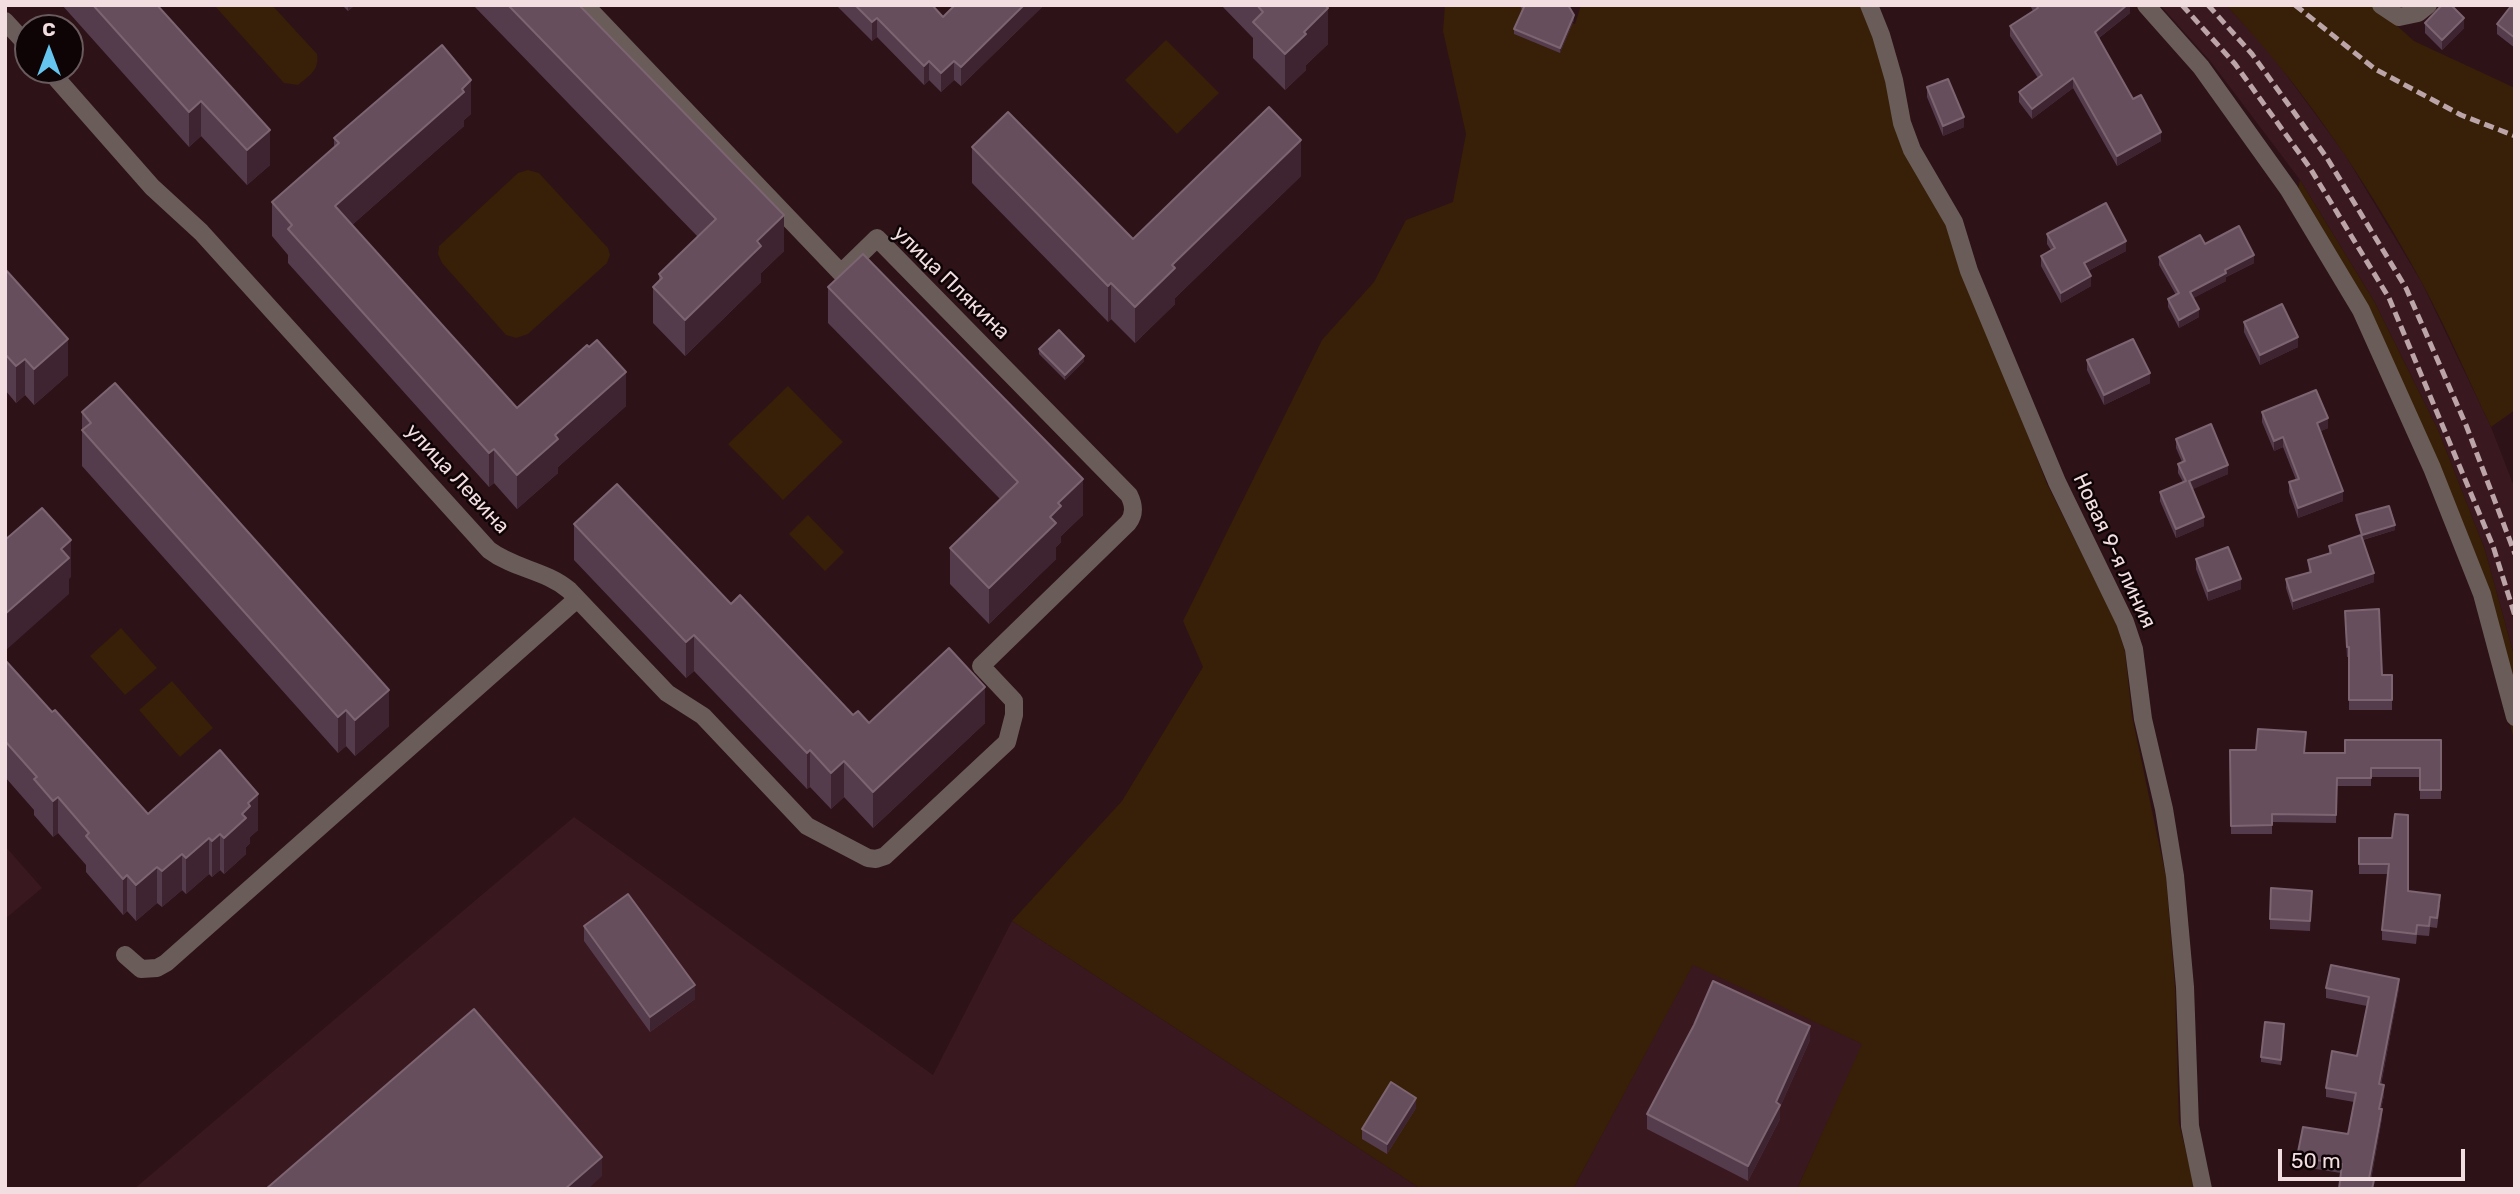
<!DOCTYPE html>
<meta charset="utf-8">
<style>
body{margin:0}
#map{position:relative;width:2520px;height:1194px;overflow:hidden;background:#2d1218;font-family:Rubik,sans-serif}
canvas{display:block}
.frame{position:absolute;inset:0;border:7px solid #f2dee1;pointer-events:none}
.north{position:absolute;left:14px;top:14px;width:70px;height:70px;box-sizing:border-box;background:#0e0405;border:2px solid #695b5d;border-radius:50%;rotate:0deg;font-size:19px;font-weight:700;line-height:28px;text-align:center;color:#f2dee1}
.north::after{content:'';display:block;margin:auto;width:24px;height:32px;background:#65c5ee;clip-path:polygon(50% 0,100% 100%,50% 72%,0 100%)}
.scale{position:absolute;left:2278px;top:1149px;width:187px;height:32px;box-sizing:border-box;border:4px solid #f2dee1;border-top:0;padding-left:9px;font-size:21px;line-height:24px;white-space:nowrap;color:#f2dee1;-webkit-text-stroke:5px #0e0405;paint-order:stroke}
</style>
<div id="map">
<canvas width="2520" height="1194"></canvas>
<div class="frame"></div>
<div class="north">С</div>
<div class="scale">50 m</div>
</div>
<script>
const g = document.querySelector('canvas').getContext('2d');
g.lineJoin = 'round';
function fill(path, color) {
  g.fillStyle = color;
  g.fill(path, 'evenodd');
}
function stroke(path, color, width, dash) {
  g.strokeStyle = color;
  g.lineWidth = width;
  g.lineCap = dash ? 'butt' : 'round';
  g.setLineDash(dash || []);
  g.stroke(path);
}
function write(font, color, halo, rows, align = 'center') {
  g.font = font + ' Rubik,sans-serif';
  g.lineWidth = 5;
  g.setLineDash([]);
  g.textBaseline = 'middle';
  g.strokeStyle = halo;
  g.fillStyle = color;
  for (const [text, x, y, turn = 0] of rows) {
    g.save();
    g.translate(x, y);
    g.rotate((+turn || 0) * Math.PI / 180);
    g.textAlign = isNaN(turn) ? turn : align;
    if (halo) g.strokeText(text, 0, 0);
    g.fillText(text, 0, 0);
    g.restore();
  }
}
fill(new Path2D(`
 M2160,5H2226L2268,50L2344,153L2422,283L2491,427L2515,489V659L2485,550L2439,432L2374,301L2300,180L2211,62Z
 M574,817L933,1075L1012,921L1421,1189H134Z
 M5,846L42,888L5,919Z
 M1693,964L1863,1044L1797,1189H1573Z`), '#3a1820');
fill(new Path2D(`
 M214,5H272L317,54C320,70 309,76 298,85L284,83Z
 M1445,5H1525L1575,24L1581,5H1861L2047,484L2116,622L2125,652L2132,716L2166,877L2175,987L2179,1123L2195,1189H1797L1862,1044L1693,965L1573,1189H1421L1012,921L1122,801L1203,667L1183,621L1322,340L1374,282L1406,220L1453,202L1466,134L1443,31Z
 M2226,5H2374L2414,41L2515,88V410L2491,427C2468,379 2447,329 2422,283C2368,183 2304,88 2226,5Z
 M1166,40L1219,93L1177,134L1125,80Z
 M528,170L539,173L608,248L610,255L607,263L528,334L516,338L506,335L442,263L438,254L439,246L518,173Z
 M2300,180L2374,301L2439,432L2485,550L2515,659V744L2478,597L2356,313L2294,208Z
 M788,386L843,442L783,500L728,444Z
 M808,515L844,552L825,571L789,534Z
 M121,628L157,668L125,695L90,656Z
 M172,681L213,728L180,757L139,710Z`), '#381f07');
stroke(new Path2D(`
 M1869,5L1881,35L1894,80L1902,123L1912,150L1954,222L1969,271L2057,482L2125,622L2134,649L2143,719L2164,809L2175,876L2185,987L2190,1126L2203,1189
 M2146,5L2201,67L2289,190L2361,310L2432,468L2482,594L2515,717
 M2381,5L2399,17L2418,13L2428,5
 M5,21L28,46
 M49,70L152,187L201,232L489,550C514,569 545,570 569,590L667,693L703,716L807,826L868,858L876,859L885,856L1007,742L1014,715V701L981,666L1128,523C1135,514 1134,505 1129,495L877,238L841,273L585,5
 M125,955L141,969L157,968L166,963L577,599`), '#6a5c58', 18);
stroke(new Path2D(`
 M2182,5L2235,64L2310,168L2389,298L2493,546L2515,616
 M2208,5L2252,54L2327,158L2406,288L2466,425L2515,554
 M2295,5L2375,69L2461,115L2515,136`), '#bba5a9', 5, [10, 5]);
fill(new Path2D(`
 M62,5H157L270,165L247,185L201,136L189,147Z
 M342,5H355L348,11Z
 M473,5H579L784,251L761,273V282L685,356L653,323V287L659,281V274L698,237Z
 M836,5H932L943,17L1044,5L961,86L954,80L941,92L929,80L924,85L877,37L872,41Z
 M1221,5H1325L1328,44L1306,65V70L1285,90L1253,58V38Z
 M1520,5H1568L1574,20L1560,53L1514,34V29L1522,10Z
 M2030,5H2130V13L2099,38L2133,99L2161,141L2117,166L2073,88L2032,119L2019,102V92L2038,78L2010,36V26L2033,11Z
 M2515,8V48L2497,34V24Z
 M2425,23L2464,28L2442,50L2425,33Z
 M1927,87L1964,127L1943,136L1927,97Z
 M471,114L464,120V126L352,225L517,408L626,406L558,467V473L517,509L494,483L489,487L288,263V255L272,236V202L334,147V138Z
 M972,147L1133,239L1301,176L1175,298V304L1135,343L1111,319L1108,322L972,183Z
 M2047,234L2126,251L2088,271L2091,286L2061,303L2041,266V256L2051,250L2047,244Z
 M2205,244L2254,263L2226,277V281L2193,298L2199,317L2179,328L2168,307V299L2176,295L2159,265V257Z
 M5,269L68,375L34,405L25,395L16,403L5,390Z
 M828,287L1083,515L1061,536V542L1056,547V559L989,624L950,584V548L1000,499L828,323Z
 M2244,322L2298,347L2260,365L2244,332Z
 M1039,349L1084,361L1065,380L1039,354Z
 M2087,360L2150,383L2104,405L2087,370Z
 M82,412L389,726L355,756L346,746L338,753L82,466Z
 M2262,412L2328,428L2321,431L2343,501L2298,518L2289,492V482L2296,480L2283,447L2274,451L2262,422Z
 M2176,439L2228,474L2192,489L2204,526L2176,538L2160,501V492L2183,482L2178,473V464L2182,462L2176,448Z
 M2356,515L2395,530L2363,540L2374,582L2293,610L2286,588V579L2309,572L2308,560L2329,554V546L2361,535L2356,520Z
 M574,524L853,715L869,723H985L873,828L844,797L831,809L810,787L807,789L694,671L686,678L574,560Z
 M2196,559L2241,589L2208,601L2196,569Z
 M2345,621L2382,675H2392V710H2349V657H2347Z
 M5,660L52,712L148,814L258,830L250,837V843L246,847V854L224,874L220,870L212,877L209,874L186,894L182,890L162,907L157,903L136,921L127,911L123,915L86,872V865L58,833L53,837L34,815V810L5,777Z
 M2441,740V799H2420V777H2371V786H2337L2336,823L2272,822V834H2231L2230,750L2305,753H2345Z
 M2359,838H2392L2408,891L2440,905L2437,928L2430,927L2429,936L2417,935L2416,944L2382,940V930L2388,874H2359Z
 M2312,891L2310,931L2270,929V919Z
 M584,926L695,999L650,1032L584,941Z
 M2326,988H2399L2381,1085L2384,1095L2381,1109L2382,1118L2371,1180L2374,1189L2341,1173L2297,1166V1157L2348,1134L2354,1102L2326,1097V1088L2357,1056L2367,1006L2326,998Z
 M2284,1024L2281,1065L2261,1062V1057Z
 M1810,1040L1780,1107V1119L1748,1181L1647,1129V1114Z
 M1416,1108L1387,1154L1362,1139V1129Z`), '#553c4c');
fill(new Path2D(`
 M348,5H355L348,11Z
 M1024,5H1044L961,86V67Z
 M2127,5H2130V13L2095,41V32Z
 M1328,8V44L1306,65V70L1285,90V54L1304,32Z
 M1574,15V20L1560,53V48Z
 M877,18V37L872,41V22Z
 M2464,18V28L2442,50V40Z
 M929,61V80L924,85V66Z
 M954,61V80L941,92V73Z
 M2073,78V88L2032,119V109Z
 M471,80V114L464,120V126L335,240V206Z
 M201,101V136L189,147V112Z
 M1964,117V127L1943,136V126Z
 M270,130V165L247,185V150Z
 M2161,132V141L2117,166V156Z
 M1301,140V176L1175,298V304L1135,343V307L1172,265Z
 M784,215V251L761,273V282L685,356V320L757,241Z
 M2126,241V251L2084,273V263Z
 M2254,255V263L2226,277V281L2190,300V292L2225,270Z
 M2091,276V286L2061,303V293Z
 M1111,283V319L1108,322V286Z
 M2199,309V317L2179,328V320Z
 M2298,337V347L2260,365V355Z
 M68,339V375L34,405V369Z
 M1084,356V361L1065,380V375Z
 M25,359V395L16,403V366Z
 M626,372V406L558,467V473L517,509V475L555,435Z
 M2150,373V383L2104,405V395Z
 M2328,418V428L2317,433V423Z
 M2283,437V447L2274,451V441Z
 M494,449V483L489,487V453Z
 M2228,465V474L2189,491V481Z
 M1083,479V515L1061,536V542L1056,547V559L989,624V588L1050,517L1058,503Z
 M2343,491V501L2298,518V508Z
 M2204,517V526L2176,538V529Z
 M2395,525V530L2362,540V535Z
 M71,540V577L69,579V594L5,651V614L61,549Z
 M2374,573V582L2293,610V601Z
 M2241,579V589L2208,601V591Z
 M694,635V671L686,678V642Z
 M985,687V723L873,828V792Z
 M389,690V726L355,756V720Z
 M346,710V746L338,753V717Z
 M810,750V787L807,789V753Z
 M844,761V797L831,809V773Z
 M258,794V830L250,837V843L246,847V854L224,874V838L242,814L248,803Z
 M58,797V833L53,837V801Z
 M220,834V870L212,877V841Z
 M209,838V874L186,894V858Z
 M182,854V890L162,907V871Z
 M157,867V903L136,921V885Z
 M127,875V911L123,915V879Z
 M2399,979V988L2379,1094V1084Z
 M695,985V999L650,1032V1017Z
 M1810,1026V1040L1780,1107V1119L1748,1181V1166Z
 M2384,1085V1095L2379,1118V1109Z
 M1416,1098V1108L1387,1154V1144Z
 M2382,1109V1118L2369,1189V1179Z
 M602,1157V1176L588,1189H565Z`), '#3e2431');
const building = new Path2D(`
 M93,5H157L270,130L247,150L201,101L189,112Z
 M508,5H579L784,215L757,241L761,246L685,320L653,287L662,278L659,274L716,219Z
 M855,5H932L943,17L955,5H1024L961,67L954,61L941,73L929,61L924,66L877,18L872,22Z
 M1257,5H1325L1328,8L1304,32L1306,34L1285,54L1253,22L1263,12Z
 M1523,5H1568L1574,15L1560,48L1514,29L1524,7Z
 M2036,5H2127L2095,32L2133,99L2141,95L2161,132L2117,156L2073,78L2032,109L2019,92L2042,75L2010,26L2038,8Z
 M2442,5H2451L2464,18L2442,40L2425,23Z
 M2511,6L2515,8V38L2497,24Z
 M442,45L471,80L462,89L464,92L335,206L517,408L587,345L589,347L597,340L626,372L555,435L558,439L517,475L494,449L489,453L288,229L292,225L272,202L339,143L334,138Z
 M1948,79L1964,117L1943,126L1927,87Z
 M1269,107L1301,140L1172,265L1175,268L1135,307L1111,283L1108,286L972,147L1008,112L1133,239Z
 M2106,203L2126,241L2084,263L2091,276L2061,293L2041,256L2055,248L2047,234Z
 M2239,226L2254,255L2225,270L2226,273L2190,292L2199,309L2179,320L2168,299L2179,293L2159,257L2200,235L2205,244Z
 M863,254L1083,479L1058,503L1061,506L1050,517L1056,523L989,588L950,548L1018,482L828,287Z
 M5,269L68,339L34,369L25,359L16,366L5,354Z
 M2282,304L2298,337L2260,355L2244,322Z
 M1059,330L1084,356L1065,375L1039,349Z
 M2133,339L2150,373L2104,395L2087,360Z
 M115,383L389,690L355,720L346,710L338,717L82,430L91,423L82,412Z
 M2316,390L2328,418L2317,423L2343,491L2298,508L2289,482L2299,479L2283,437L2274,441L2262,412Z
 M2211,424L2228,465L2189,481L2204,517L2176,529L2160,492L2186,481L2178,464L2185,461L2176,439Z
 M617,484L731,604L740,595L853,715L858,711L869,723L949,648L985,687L873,792L844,761L831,773L810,750L807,753L694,635L686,642L574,524Z
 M2389,506L2395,525L2362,535L2356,515Z
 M42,508L71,540L61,549L69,558L5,614V540Z
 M2361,535L2374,573L2293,601L2286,579L2311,572L2308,560L2331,553L2329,546Z
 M2228,547L2241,579L2208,591L2196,559Z
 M2379,609L2382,675H2392V700H2349V647H2347L2345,611Z
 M5,660L52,712L55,710L148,814L220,750L258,794L248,803L250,806L242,814L246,818L224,838L220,834L212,841L209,838L186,858L182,854L162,871L157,867L136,885L127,875L123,879L86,836L89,833L58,797L53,801L34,779L37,777L5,741Z
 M2258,729L2306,732L2304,753H2345V740H2441V790H2420V768H2371V778H2337L2336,815L2272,814V825L2231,826L2230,750H2256Z
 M2395,814L2408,815V891L2440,895L2437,918L2430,917L2429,926L2417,925L2416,934L2382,930L2389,864H2359V838H2392Z
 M2271,888L2312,891L2310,921L2270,919Z
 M628,894L695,985L650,1017L584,926Z
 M2331,965L2399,979L2379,1084L2384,1085L2379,1109H2382L2369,1179L2374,1180L2372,1189H2339L2342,1164L2297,1157L2303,1127L2348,1134L2356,1093L2326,1088L2332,1051L2357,1056L2369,997L2326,988Z
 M1713,981L1810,1026L1776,1102L1780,1105L1748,1166L1647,1114L1694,1025Z
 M474,1009L602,1157L565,1189H266Z
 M2265,1022L2284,1024L2281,1060L2261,1057Z
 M1391,1082L1416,1098L1387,1144L1362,1129Z`);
fill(building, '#664e5c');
stroke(building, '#7c6471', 2);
write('21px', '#f2dee1', '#0e0405', [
 ["улица Плякина",951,283,44],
 ["улица Левина",457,479,47],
 ["Новая 9-я линия",2114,551,65]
]);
</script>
